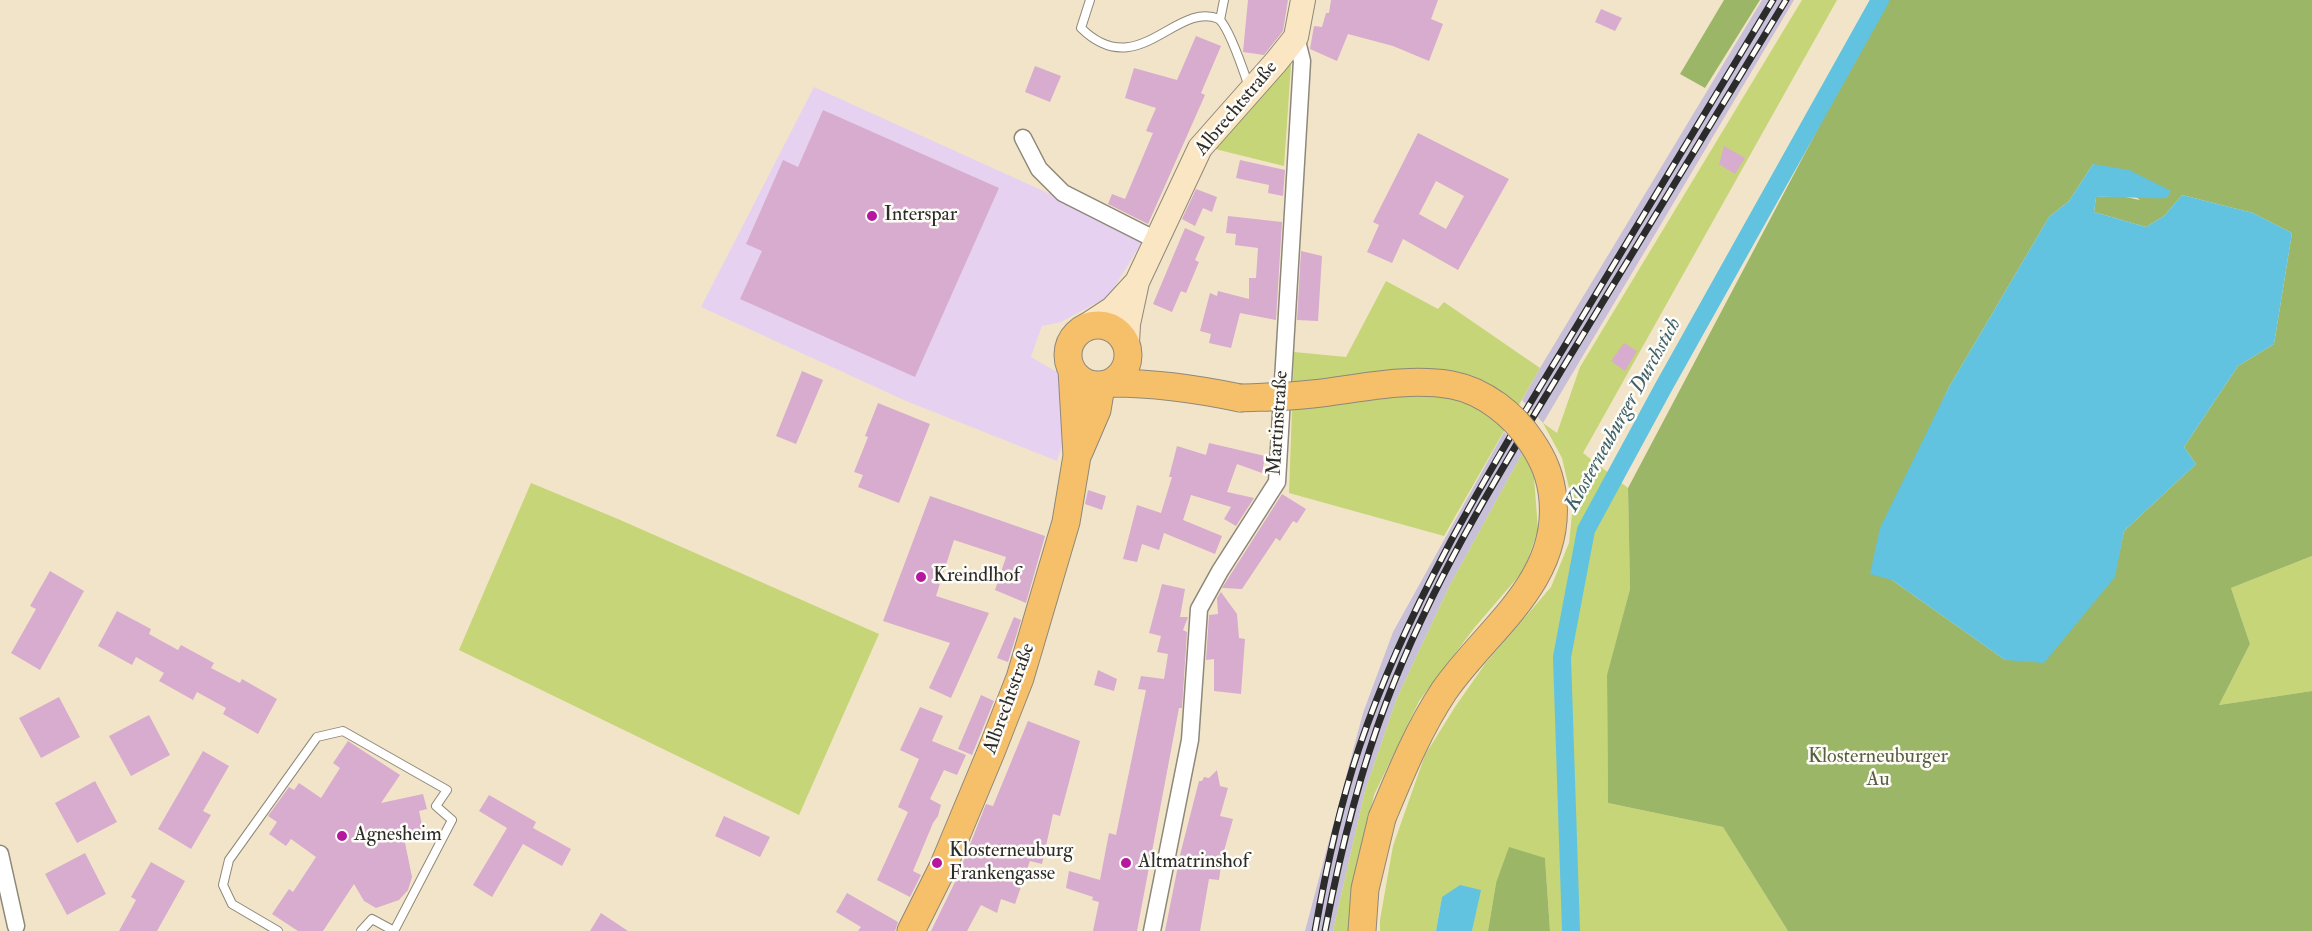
<!DOCTYPE html>
<meta charset="utf-8">
<style>
body{margin:0}
canvas{display:block;background:#f2e4c8}
</style>
<canvas width="2312" height="931"></canvas>
<script>
const g = document.querySelector('canvas').getContext('2d');
g.lineJoin = 'round';
function fill(path, color) {
  g.fillStyle = color;
  g.fill(path, 'evenodd');
}
function stroke(path, color, width, dash) {
  g.strokeStyle = color;
  g.lineWidth = width;
  g.lineCap = dash ? 'butt' : 'round';
  g.setLineDash(dash || []);
  g.stroke(path);
}
function write(font, color, halo, rows, align = 'center') {
  g.font = font + ' "IM FELL Double Pica",serif';
  g.lineWidth = 5;
  g.setLineDash([]);
  g.textBaseline = 'middle';
  g.strokeStyle = halo;
  g.fillStyle = color;
  for (const [text, x, y, turn = 0] of rows) {
    g.save();
    g.translate(x, y);
    g.rotate((+turn || 0) * Math.PI / 180);
    g.textAlign = isNaN(turn) ? turn : align;
    if (halo) g.strokeText(text, 0, 0);
    g.fillText(text, 0, 0);
    g.restore();
  }
}
fill(new Path2D(`
 M814,87L1145,237L1109,296L1061,322L1042,326L1031,357L1057,372L1061,386L1064,439L1057,461L906,401L701,307Z`), '#e6d2f0');
fill(new Path2D(`
 M1762,0H1794L1543,423L1522,400L1540,368Z
 M1504,432L1523,452L1450,585L1397,698L1365,791L1333,931H1305L1363,713L1393,632Z`), '#c8bfd8');
fill(new Path2D(`
 M1802,0H1837L1583,453L1628,488L1630,589L1607,676L1608,803L1723,827L1788,931H1550L1545,858L1496,883L1488,931H1472L1480,890L1442,897L1436,931H1380V920L1393,846L1425,755L1455,707L1485,664L1551,587L1569,543L1573,505L1562,458L1543,423L1557,433L1580,367Z
 M1292,51L1284,166L1215,149Z
 M1386,281L1438,309L1444,302L1540,368L1444,536L1289,493L1294,352L1346,357Z
 M1523,452L1534,477L1538,530L1524,570L1475,627L1419,701L1374,795L1351,895L1349,931H1333L1365,791L1397,698L1450,585Z
 M531,483L618,519L879,634L799,815L459,650Z
 M2312,556V691L2219,705L2250,644L2231,588Z`), '#c5d577');
fill(new Path2D(`
 M1724,0H1760L1705,88L1680,74Z
 M1886,0H2312V556L2231,588L2250,644L2219,705L2312,691V931H1788L1723,827L1608,803L1607,675L1630,589L1628,488ZM2093,164L2140,200L2121,196L2096,197L2094,212L2146,227L2164,216L2182,195L2253,213L2292,233L2274,344L2238,366L2184,447L2196,464L2124,531L2114,577L2005,660L1892,580L1927,435L1949,387L2049,217L2069,201Z
 M1509,847L1545,858L1550,931H1488L1496,883Z`), '#9cb668');
fill(new Path2D(`
 M2093,164L2129,170L2171,191L2167,198C2143,199 2120,196 2096,197L2094,212L2146,227L2164,216L2182,195L2253,213L2292,233L2274,344L2238,366L2184,447L2196,464L2124,531L2115,577L2044,663L2005,660L1892,580L1870,574L1880,528L1949,387L2049,217L2069,201Z
 M1460,885L1481,890L1472,931H1436L1442,897Z`), '#61c3e0');
stroke(new Path2D(`
 M1571,931L1562,657L1586,530L1663,388L1880,0`), '#61c3e0', 18);
fill(new Path2D(`
 M1248,0H1288L1283,31L1264,55L1243,52Z
 M1331,0H1438L1431,19L1443,24L1429,61L1393,46L1348,34L1337,61L1310,49L1314,26L1322,27L1326,13H1329Z
 M1601,9L1622,18L1615,31L1595,22Z
 M1196,36L1221,46L1201,93L1205,95L1148,224L1108,204L1112,194L1125,199L1153,133L1146,131L1156,108L1125,98L1134,68L1177,80Z
 M1035,66L1061,76L1050,102L1025,92Z
 M823,110L999,188L915,377L740,299L762,251L746,244L783,160L798,167Z
 M1418,133L1509,179L1458,270L1403,239L1392,263L1367,252L1379,225L1373,222ZM1436,181L1464,196L1446,229L1419,214Z
 M1724,146L1745,158L1735,174L1719,164Z
 M1240,160L1285,170L1283,196L1268,193L1269,185L1236,178Z
 M1196,189L1217,197L1212,212L1203,208L1195,226L1182,219Z
 M1228,216L1282,222L1276,320L1240,313L1231,348L1209,343L1211,334L1200,331L1210,293L1217,296L1218,291L1249,299V278H1256L1258,248L1235,245L1236,234L1226,233Z
 M1185,228L1205,237L1195,260L1199,262L1186,293L1181,291L1172,312L1153,304Z
 M1301,251L1322,256L1318,321L1297,320Z
 M1624,343L1637,351L1625,371L1611,361Z
 M802,371L823,380L796,444L776,436Z
 M878,403L930,424L899,503L858,487L863,475L854,472L868,437L865,436Z
 M1209,443L1265,456L1262,473L1237,464L1227,492L1254,498L1236,526L1224,519L1231,507L1191,495L1183,520L1222,536L1215,554L1164,533L1159,550L1142,544L1137,562L1123,559L1137,505L1161,513L1172,477H1169L1177,446L1206,455Z
 M1088,490L1106,496L1102,510L1085,504Z
 M1282,494L1306,509L1297,523L1293,521L1280,541L1276,538L1242,589L1222,588Z
 M930,496L1045,536L1026,603L995,590L1006,557L954,540L936,596L989,613L951,698L929,688L950,643L883,621Z
 M50,571L84,591L40,670L11,653L36,609L30,606Z
 M1162,584L1185,589L1180,617H1188L1183,630L1187,632L1182,708H1179L1137,931H1093L1099,902L1092,900L1093,897L1066,888L1069,871L1100,880L1109,833L1116,835L1146,690L1138,689L1141,676L1164,679L1168,654L1157,652L1161,636L1149,633Z
 M1221,592L1237,614L1239,638L1245,639L1241,694L1214,691V659L1206,660L1209,615L1218,614L1217,598Z
 M117,611L151,629L149,634L178,650L181,645L214,663L211,668L240,683L242,679L277,699L258,734L223,714L226,708L197,692L193,700L159,681L164,673L136,657L132,665L98,646Z
 M1014,617L1021,620L1008,662L997,658Z
 M1098,670L1117,679L1114,691L1094,685Z
 M981,695L994,701L972,755L958,749Z
 M59,697L80,737L41,758L19,718Z
 M920,707L943,716L932,741L966,755L957,775L944,770L930,799L941,805L938,816L933,823L913,871L921,875L910,897L877,880L908,812L898,807L919,759L900,750Z
 M149,715L170,755L131,776L109,736Z
 M1028,721L1080,741L1060,816L1053,814L1042,864L1030,861L1015,904L1001,899L997,913L981,905L967,931H931L956,880L986,804L993,806Z
 M348,741L400,775L381,803L423,794L427,809L419,811L424,834L404,838L412,877L408,890L399,900L376,908L364,901L354,884L323,931H298L272,914L289,889L293,892L316,857L291,839L286,846L269,834L277,822L268,816L289,787L294,790L299,783L321,798L340,768L333,763Z
 M203,751L229,766L203,811L211,815L191,849L158,829Z
 M1217,770L1220,786L1228,788L1220,816L1233,819L1222,858L1219,880L1209,879L1200,931H1165L1181,851L1199,781H1202L1204,777L1209,778Z
 M95,781L117,822L77,843L55,803Z
 M489,795L536,822L533,828L571,849L562,866L523,844L492,897L473,885L507,828L479,811Z
 M724,816L770,837L760,857L715,836Z
 M85,853L106,894L67,915L45,874Z
 M151,862L185,881L157,931H119L136,900L131,897Z
 M847,893L898,922L895,931H858L861,927L836,912Z
 M601,913L628,931H590Z`), '#d7accf');
const service = new Path2D(`
 M1090,0L1081,28C1138,84 1176,0 1219,19C1229,28 1244,72 1249,87
 M1220,20L1224,0
 M278,931L232,904L223,885L229,860L317,737L343,731L447,790L436,806L452,820L394,931
 M361,931L372,919L394,931`);
const minor = new Path2D(`
 M1023,138L1039,169L1063,193L1156,240
 M0,854L16,926
 M1152,931L1190,740L1199,609L1220,571L1277,482L1302,61L1296,37`);
const secondary = new Path2D(`
 M1086,326L1112,309L1135,284
 M1127,343L1128,324L1137,282L1200,148L1276,62L1296,37L1303,0`);
const primary = new Path2D(`
 M1068 355a30 30 0 1 1 60 0a30 30 0 1 1-60 0Z
 M1112,383C1155,383 1197,389 1240,398
 M1079,452L1097,410L1101,386
 M911,931L943,867L991,752L1020,678L1066,522L1077,456L1072,370
 M1362,931L1365,889L1382,818`);
stroke(service, '#8e887a', 10);
stroke(minor, '#8e887a', 19);
stroke(secondary, '#8e887a', 26);
stroke(primary, '#8e887a', 29);
stroke(service, '#fff', 8);
stroke(minor, '#fff', 16);
stroke(secondary, '#fbe6c4', 24);
stroke(primary, '#f6c06b', 27);
const rail = new Path2D(`
 M1315,931C1326,869 1339,808 1359,748C1410,596 1496,460 1578,324C1643,216 1708,108 1773,0
 M1325,931C1340,853 1358,777 1386,703C1436,570 1514,449 1587,328C1653,219 1720,109 1786,0`);
stroke(rail, '#2b2b2b', 7);
stroke(rail, '#fdfcf7', 4.5, [14]);
const primaryBridge = new Path2D(`
 M1240,398C1264,397 1288,397 1312,394C1358,389 1406,377 1452,385C1484,391 1514,415 1531,441C1544,460 1551,477 1553,500C1560,583 1486,630 1444,691C1418,730 1400,775 1382,818`);
stroke(primaryBridge, '#8e887a', 29, []);
stroke(primaryBridge, '#f6c06b', 27);
for (const [x, y, r, color] of [
 [872,216,6,"#b5179e"],
 [921,577,6,"#b5179e"],
 [342,836,6,"#b5179e"],
 [937,863,6,"#b5179e"],
 [1126,863,6,"#b5179e"]
]) {
  const dot = new Path2D();
  dot.arc(x, y, r, 0, 2 * Math.PI);
  g.fillStyle = color;
  g.fill(dot);
  stroke(dot, '#fdfcf7', 2);
}
write('20px', '#2b2b2b', '#fdfcf7', [
 ["Albrechtstraße",1237,109,-50],
 ["Martinstraße",1279,423,-86],
 ["Albrechtstraße",1010,699,-70]
]);
write('20px', '#2b2b2b', '#fdfcf7', [
 ["Interspar",884,216],
 ["Kreindlhof",933,577],
 ["Agnesheim",354,836],
 ["Klosterneuburg",949,852],
 ["Frankengasse",949,875],
 ["Altmatrinshof",1138,863]
], 'left');
write('20px', '#595e42', '#fdfcf7', [
 ["Klosterneuburger",1878,758],
 ["Au",1878,781]
]);
write('italic 21px', '#3e606a', '#fdfcf7', [
 ["Klosterneuburger Durchstich",1624,415,-61]
]);
</script>
